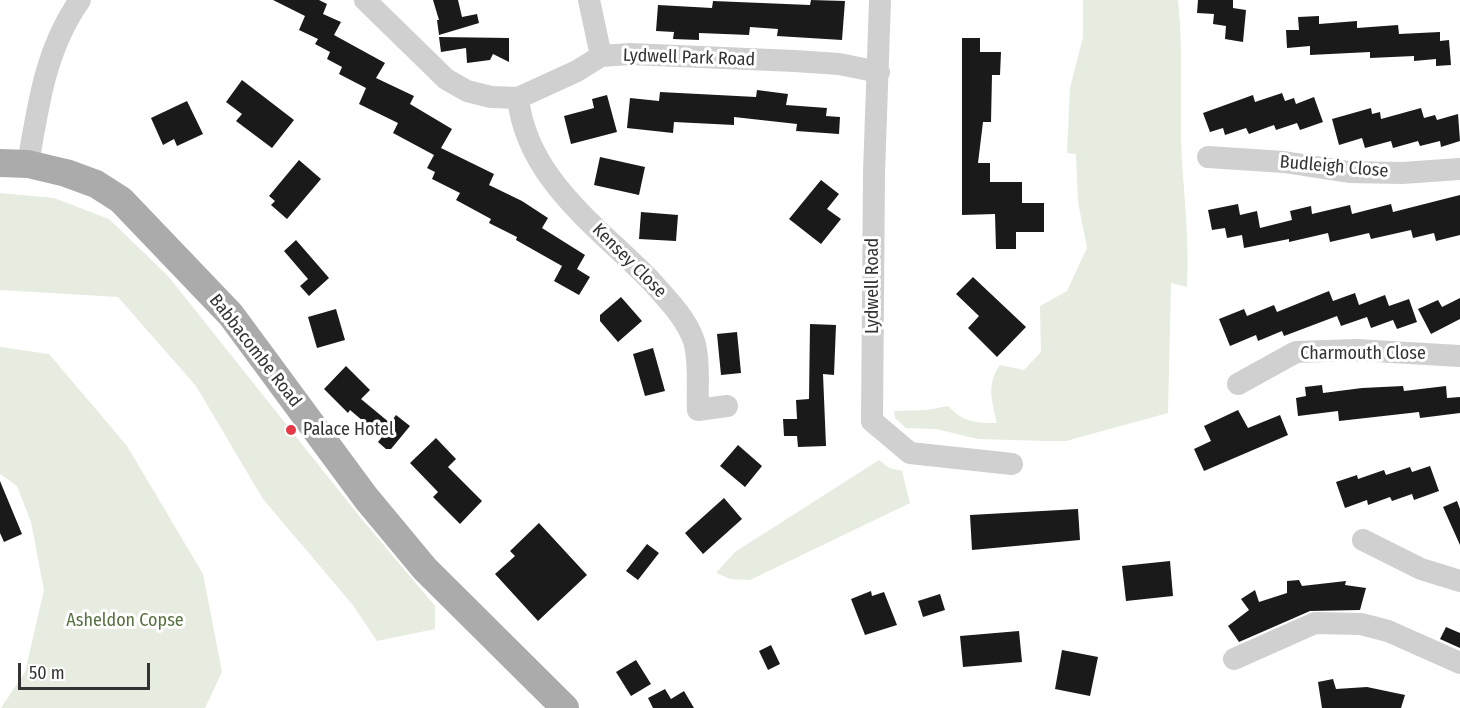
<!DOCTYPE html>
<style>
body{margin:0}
#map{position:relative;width:1460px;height:708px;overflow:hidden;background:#fff;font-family:"Fira Sans Condensed",sans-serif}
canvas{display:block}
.scale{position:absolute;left:18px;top:663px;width:132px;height:27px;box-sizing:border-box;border:3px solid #333;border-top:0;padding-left:8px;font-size:18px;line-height:21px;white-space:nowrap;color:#333;-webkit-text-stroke:4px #fff;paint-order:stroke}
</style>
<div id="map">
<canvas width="1460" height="708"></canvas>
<div class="scale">50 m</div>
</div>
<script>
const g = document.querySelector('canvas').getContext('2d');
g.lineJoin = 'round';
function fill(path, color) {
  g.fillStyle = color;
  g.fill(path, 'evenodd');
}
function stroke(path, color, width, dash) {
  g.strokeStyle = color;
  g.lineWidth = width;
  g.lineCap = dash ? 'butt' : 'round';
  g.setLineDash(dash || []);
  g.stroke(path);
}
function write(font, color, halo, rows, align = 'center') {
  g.font = font + ' "Fira Sans Condensed",sans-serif';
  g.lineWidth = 6;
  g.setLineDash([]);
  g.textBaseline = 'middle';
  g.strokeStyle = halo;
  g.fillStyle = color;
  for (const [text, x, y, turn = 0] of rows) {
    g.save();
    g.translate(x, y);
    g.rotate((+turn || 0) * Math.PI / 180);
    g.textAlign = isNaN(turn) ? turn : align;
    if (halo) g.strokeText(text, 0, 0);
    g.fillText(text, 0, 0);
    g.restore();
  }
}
fill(new Path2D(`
 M1083,0H1178C1184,54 1179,108 1182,162C1185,204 1189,244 1187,287L1171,283L1168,413L1066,441H1048L978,439L936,429L906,428L895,418L894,411L927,410L948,406C963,422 975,423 997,423C992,401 986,384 1000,365L1024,370L1041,352L1040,306L1067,291L1087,248L1078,202L1076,154L1067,153L1070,88L1083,37Z
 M0,193L54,198L109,219L168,276L360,517L435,606V629L377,641L352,604L263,499L196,386L118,297L0,290Z
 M0,347L49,354L127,446L203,574L222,672L205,708H1L25,672L44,590L31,522L17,486L0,474Z
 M879,460L889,468L902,471L910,503L750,580L730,579L716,573L735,552Z`), '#e6ecdf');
fill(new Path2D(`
 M273,0H319L327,4L323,14L341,22L334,35L385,63L376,78L414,96L410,104L452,129L441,148L494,174L489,185L522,201L548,218L542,228L585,255L577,269L590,277L579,295L554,281L562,266L516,240L517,237L489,223L491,219L456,200L460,193L432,179L435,172L427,168L434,155L393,133L398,123L359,104L366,88L339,74L342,67L327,59L330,52L315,44L318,39L299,30L305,16Z
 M433,0H458L462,17L477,14L479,23L439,35L437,20H439Z
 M811,0L845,1L842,40L777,36L778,29L750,27L749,35L699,33V40L673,39L674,32L656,31L658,5L712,8L713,1L810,5Z
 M1198,0H1233V8L1246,10L1243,42L1225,39L1226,26L1213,24L1214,14L1197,13Z
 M1319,16V24L1357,21V28L1398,25L1399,34L1440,32V41L1449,40L1451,65L1436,66V59L1414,61V56L1370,58V52L1310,55V46L1287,48L1286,30H1299L1298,17Z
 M439,37L509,38V62L493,54L490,60L467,63L466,48L441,52Z
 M962,38H980V52H1001L1000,75H992L991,122H983L978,163H990V182H1022V203H1044V232H1016V249H996L995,214L962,215Z
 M242,80L294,120L272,148L236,121L242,114L226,102Z
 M757,90L788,94L786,105L827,108L826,116L840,117L839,134L796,131L797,124L734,117V125L674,122L673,133L627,128L630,98L659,101L660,92L756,97Z
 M1282,93L1285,101L1294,98L1296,104L1314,97L1323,122L1300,130L1297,123L1276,130L1274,125L1249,134L1246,128L1225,135L1223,128L1210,132L1203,113L1253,95L1255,102Z
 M607,95L617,132L571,144L564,116L594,108L592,99Z
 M187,101L203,134L177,146L174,139L163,145L151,118Z
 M1371,108L1372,114L1380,112L1381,119L1421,108L1424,118L1435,115L1437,120L1458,114L1460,141L1441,147L1440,141L1420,146L1418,141L1393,148L1391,141L1365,148L1362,138L1339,145L1332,119Z
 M600,157L645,167L639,195L594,185Z
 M299,160L321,179L287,219L271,205L275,201L269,196Z
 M821,180L839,194L827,209L841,219L821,244L789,219Z
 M1460,195V235L1436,241L1434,233L1413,238L1411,230L1371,239L1369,233L1330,242L1328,233L1289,242V239L1244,248L1242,235L1227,238L1225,228L1212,230L1208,210L1238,204L1240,215L1257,211L1260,228L1292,220L1290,211L1311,206L1312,214L1350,205L1352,214L1391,204L1393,212Z
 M641,212L678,215L676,241L639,239Z
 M296,240L329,278L309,296L300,286L308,279L284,251Z
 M973,277L1026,327L997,357L968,328L979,316L956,294Z
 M1329,291L1333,301L1355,293L1359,305L1385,295L1389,306L1409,299L1417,322L1397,329L1393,320L1371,328L1367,317L1341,326L1337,316L1284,336L1282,331L1258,341L1256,335L1230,346L1219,319L1244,309L1247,316L1274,305L1277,312Z
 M621,297L642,321L618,342L600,321V315Z
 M1460,298V319L1431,334L1418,309L1438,300L1442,307Z
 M336,309L345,340L317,348L308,317Z
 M810,324L836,325L834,375L823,374L826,446L798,447L797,436H784L783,419H797L796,400L809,399Z
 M737,332L741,373L721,375L717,334Z
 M653,348L665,391L645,396L633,354Z
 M346,366L370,390L361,399L390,423L396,415L410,426L391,449H386L378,442L382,437L350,410L348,413L324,389Z
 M1322,385L1323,393L1362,388L1403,386L1404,391L1446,386L1447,398L1460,397V413L1420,418L1419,412L1339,421L1338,411L1298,416L1296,398L1306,396L1305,387Z
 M1238,410L1248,428L1280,415L1288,435L1204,471L1194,449L1211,441L1204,426Z
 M436,438L456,459L448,467L482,501L460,524L433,497L438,492L410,463Z
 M738,445L762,466L745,487L720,466Z
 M1430,466L1439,491L1414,500L1412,494L1392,501L1390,497L1368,505L1367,500L1345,508L1336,482L1357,475L1358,479L1384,470L1386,475L1410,467L1412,472Z
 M0,481L22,534L4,542L0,533Z
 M724,498L742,519L703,554L685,533Z
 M1457,501L1460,509V545L1443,507Z
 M1078,509L1080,540L972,550L970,515Z
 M539,523L587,575L538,621L495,574L515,556L510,551Z
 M647,544L659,553L638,580L626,571Z
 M1170,561L1173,596L1126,601L1122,566Z
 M1299,580L1302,586L1346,581L1345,585L1366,588L1360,610L1310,611L1239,642L1228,626L1249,610L1241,599L1255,590L1259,602L1287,593V581Z
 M871,591L872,596L884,592L897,625L865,635L851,599Z
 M940,594L945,610L923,617L918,601Z
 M1446,627L1460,633V648L1440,639Z
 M1019,631L1022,662L963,667L960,636Z
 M771,645L780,664L768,670L759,651Z
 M1062,650L1098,657L1090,696L1055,689Z
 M636,660L651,684L631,696L616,672Z
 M1333,679L1336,689L1367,687L1405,695L1401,708H1322L1318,682Z
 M665,689L671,699L684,691L694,708H653L648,698Z`), '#1a1a1a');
stroke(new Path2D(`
 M365,0L446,79L467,91L491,97L518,98L577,71L601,56L630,54L795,61L839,64L879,72
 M589,0L601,56
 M880,0L874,173L872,421L910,453L1012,464
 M518,98C527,180 599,227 652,282C668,300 686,318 694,341C700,361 697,389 698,410L727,406
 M1208,157L1284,162L1349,172L1402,173L1460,169
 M28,164C38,107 45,49 80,0
 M1238,384L1296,352L1357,350L1460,356
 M1363,540L1421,569L1460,581
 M1234,659L1315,623L1361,624L1388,631L1460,663`), '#d0d0d0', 22);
stroke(new Path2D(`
 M0,163L28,164L66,173L96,184L121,200L231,315L366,498L425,569L565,708`), '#ababab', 28);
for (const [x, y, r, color] of [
 [291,430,6,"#e63946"]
]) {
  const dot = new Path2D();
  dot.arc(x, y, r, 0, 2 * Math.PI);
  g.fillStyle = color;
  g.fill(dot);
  stroke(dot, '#fff', 2);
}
write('18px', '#333', '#fff', [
 ["Lydwell Park Road",689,58,2],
 ["Budleigh Close",1334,167,5],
 ["Kensey Close",629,261,45],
 ["Lydwell Road",873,286,-90],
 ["Babbacombe Road",255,351,52],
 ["Charmouth Close",1363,354]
]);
write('18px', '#333', '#fff', [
 ["Palace Hotel",303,430]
], 'left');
write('18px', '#56703f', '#fff', [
 ["Asheldon Copse",125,621]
]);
</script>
